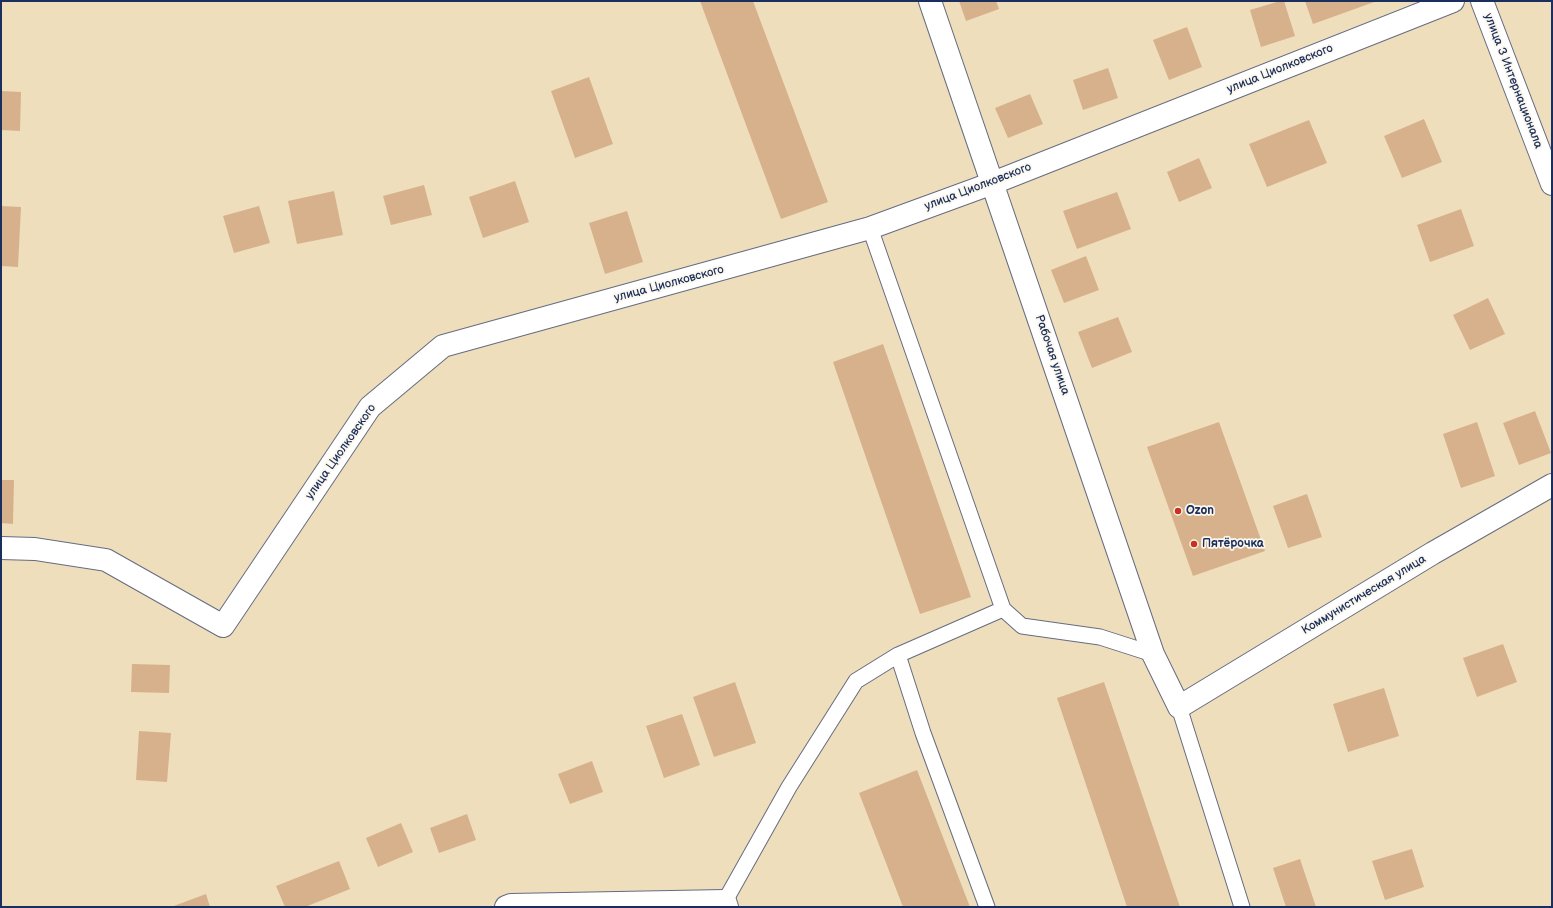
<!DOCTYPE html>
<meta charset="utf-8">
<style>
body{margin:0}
#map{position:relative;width:1553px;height:908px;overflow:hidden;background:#efdebc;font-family:"Balsamiq Sans",sans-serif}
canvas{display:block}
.frame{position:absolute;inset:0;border:2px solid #1b2f5e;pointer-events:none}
</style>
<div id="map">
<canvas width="1553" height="908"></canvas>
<div class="frame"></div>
</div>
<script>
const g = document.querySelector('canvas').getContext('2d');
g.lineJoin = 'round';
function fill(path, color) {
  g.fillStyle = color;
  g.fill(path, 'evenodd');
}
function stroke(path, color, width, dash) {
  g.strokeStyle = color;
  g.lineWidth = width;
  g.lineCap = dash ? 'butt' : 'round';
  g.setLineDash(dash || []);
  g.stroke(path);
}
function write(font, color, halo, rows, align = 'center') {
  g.font = font + ' "Balsamiq Sans",sans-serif';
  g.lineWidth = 3.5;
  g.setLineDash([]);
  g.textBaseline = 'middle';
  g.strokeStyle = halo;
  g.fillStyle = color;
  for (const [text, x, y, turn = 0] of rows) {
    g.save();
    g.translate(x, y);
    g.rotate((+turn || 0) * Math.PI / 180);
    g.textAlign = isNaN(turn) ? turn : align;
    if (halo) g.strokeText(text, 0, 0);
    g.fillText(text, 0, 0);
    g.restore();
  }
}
fill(new Path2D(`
 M700,1H753L828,202L781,219Z
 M959,1H996L999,9L966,21Z
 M1280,1H1284L1295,36L1261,47L1250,10Z
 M1305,1H1377L1313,24Z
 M1187,27L1202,67L1169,80L1153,40Z
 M1108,68L1118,98L1083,110L1073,80Z
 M589,77L613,144L575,158L551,91Z
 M1,91L21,92L20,131L1,130Z
 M1030,94L1043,124L1008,138L995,108Z
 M1424,119L1442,162L1402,178L1384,136Z
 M1309,120L1327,163L1267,187L1249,144Z
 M1199,158L1212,188L1179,202L1167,172Z
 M515,181L529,222L483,238L469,197Z
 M424,185L432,215L391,225L383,196Z
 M334,191L343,235L297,244L288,201Z
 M1117,192L1131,229L1077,249L1063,211Z
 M1,206L21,207L18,267L1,266Z
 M259,206L270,243L234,253L223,216Z
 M1461,209L1474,246L1430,262L1417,225Z
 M627,211L643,262L605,274L589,223Z
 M1086,256L1099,290L1064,303L1051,270Z
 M1488,298L1505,334L1470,350L1453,315Z
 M1118,317L1132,352L1092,368L1078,332Z
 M883,344L971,597L920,614L833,362Z
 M1535,411L1551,453L1519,465L1503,423Z
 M1219,422L1265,551L1193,576L1147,447Z
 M1477,422L1495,476L1461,488L1443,434Z
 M1,480H14L13,524L1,523Z
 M1307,494L1322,537L1288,548L1273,506Z
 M1503,644L1517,682L1477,697L1463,658Z
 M132,664L170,665L169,693L131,692Z
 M735,682L756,743L714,757L693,697Z
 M1104,682L1180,907H1127L1057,698Z
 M1384,688L1399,736L1348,752L1333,704Z
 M682,714L700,765L664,778L646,726Z
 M139,731L171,733L167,782L136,780Z
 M592,761L603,792L570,804L558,774Z
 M917,770L970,907H903L859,793Z
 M467,814L476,840L439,853L430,828Z
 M401,823L413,852L378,867L366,838Z
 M1412,849L1424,887L1385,900L1372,861Z
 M1300,859L1316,907H1286L1273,868Z
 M339,861L350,889L305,907H285L276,886Z
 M206,894L210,907H171Z`), '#d7b18c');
const service = new Path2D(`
 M870,228L1003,609L1022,626L1100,637L1153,654
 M898,655L1003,609
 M1179,707L1242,907
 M725,901L789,787L856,681L898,655L923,733L987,907`);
const minor = new Path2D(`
 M930,1L1153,654L1179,707L1433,553L1552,485
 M1482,1L1552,184
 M1,548L35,549L106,560L223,626L370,407L443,346L870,228L993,183L1453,1
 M506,907L511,905L725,901L727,907`);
stroke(service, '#656c7f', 17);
stroke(minor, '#656c7f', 24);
stroke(service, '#fff', 15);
stroke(minor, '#fff', 22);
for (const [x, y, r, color] of [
 [1178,511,4,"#c8321e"],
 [1194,544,4,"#c8321e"]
]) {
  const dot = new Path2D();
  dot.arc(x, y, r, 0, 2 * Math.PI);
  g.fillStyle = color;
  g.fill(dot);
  stroke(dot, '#fbf7ec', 1.5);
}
write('12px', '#1b2f5e', '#fbf7ec', [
 ["улица Циолковского",1280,69,-22],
 ["улица 3 Интернационала",1513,81,69],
 ["улица Циолковского",978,187,-21],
 ["улица Циолковского",669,284,-15],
 ["Рабочая улица",1052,355,71],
 ["улица Циолковского",341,452,-55],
 ["Коммунистическая улица",1364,595,-31]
]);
write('bold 12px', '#1b2f5e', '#fbf7ec', [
 ["Ozon",1186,511],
 ["Пятёрочка",1202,544]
], 'left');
</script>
